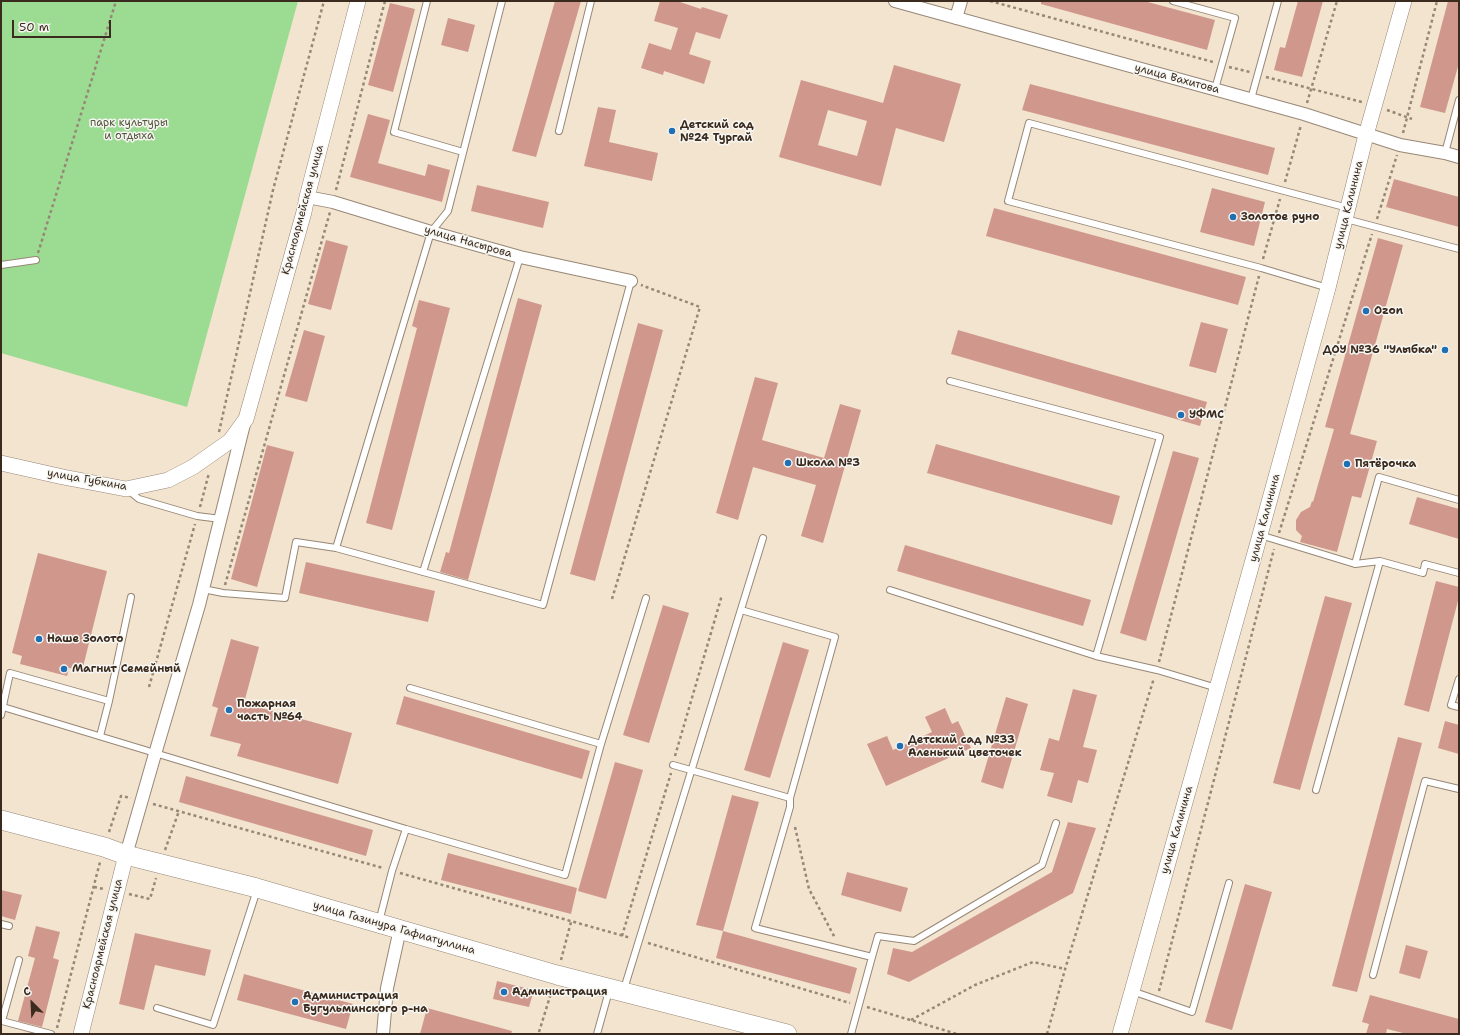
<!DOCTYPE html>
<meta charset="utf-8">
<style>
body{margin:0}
#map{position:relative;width:1460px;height:1035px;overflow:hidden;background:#f3e4cf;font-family:"Shantell Sans",sans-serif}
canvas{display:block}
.frame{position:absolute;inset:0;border:2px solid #3b2a1e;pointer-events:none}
.north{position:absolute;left:12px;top:983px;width:40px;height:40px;-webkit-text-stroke:3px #f6f6f2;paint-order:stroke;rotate:336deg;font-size:11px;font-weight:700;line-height:16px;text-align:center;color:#3b2a1e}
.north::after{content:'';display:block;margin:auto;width:14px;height:18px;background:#3b2a1e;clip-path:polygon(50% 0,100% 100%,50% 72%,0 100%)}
.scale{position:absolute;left:12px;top:20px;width:99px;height:18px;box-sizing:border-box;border:2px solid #3b2a1e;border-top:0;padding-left:5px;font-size:12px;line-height:14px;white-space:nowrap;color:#3b2a1e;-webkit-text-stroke:3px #f6f6f2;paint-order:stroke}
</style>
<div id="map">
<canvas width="1460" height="1035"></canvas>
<div class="frame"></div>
<div class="north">С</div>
<div class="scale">50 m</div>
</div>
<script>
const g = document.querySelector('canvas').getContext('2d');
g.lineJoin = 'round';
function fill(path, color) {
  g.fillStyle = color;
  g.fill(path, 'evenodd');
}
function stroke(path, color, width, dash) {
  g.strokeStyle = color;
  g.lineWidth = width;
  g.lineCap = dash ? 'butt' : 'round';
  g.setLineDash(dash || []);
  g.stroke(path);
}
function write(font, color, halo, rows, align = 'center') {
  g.font = font + ' "Shantell Sans",sans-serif';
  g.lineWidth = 3;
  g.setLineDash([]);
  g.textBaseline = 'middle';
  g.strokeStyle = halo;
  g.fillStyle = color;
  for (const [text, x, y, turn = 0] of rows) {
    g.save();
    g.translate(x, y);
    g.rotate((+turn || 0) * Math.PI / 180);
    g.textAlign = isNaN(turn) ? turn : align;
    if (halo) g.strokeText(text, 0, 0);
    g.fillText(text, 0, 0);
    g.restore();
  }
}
fill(new Path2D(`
 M1,1H298L187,407L1,353Z`), '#9cdc92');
fill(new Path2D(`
 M555,1H581L536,157L512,151Z
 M660,1H677L701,9L702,7L728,15L720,39L696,32L689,54L711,61L704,84L664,71L663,75L641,68L649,43L671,50L678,28L654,21Z
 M1041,1H1144L1215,20L1207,50L1041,4Z
 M1298,1H1323L1302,77L1274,70L1280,47L1285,48Z
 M1448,1H1459V63L1445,113L1420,107Z
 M390,3L415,9L393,92L368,85Z
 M448,18L475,25L468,52L441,45Z
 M894,65L961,84L944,142L896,128L881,186L779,157L801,80L883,103ZM828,110L867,121L857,156L818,145Z
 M1030,84L1275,148L1268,175L1022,110Z
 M598,107L616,110L609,142L658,153L652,181L584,166Z
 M368,114L390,120L378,163L425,176L428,164L450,170L442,202L350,177Z
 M1394,179L1459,197V227L1386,207Z
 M477,185L549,202L543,228L471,211Z
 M1212,188L1265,202L1254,246L1200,232Z
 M994,208L1246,277L1238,305L986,236Z
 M1378,238L1403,245L1350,434L1377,441L1361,498L1352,496L1337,552L1300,542L1302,536L1296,530V520L1301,512L1310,507L1312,501L1313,502L1334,429L1325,427Z
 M326,240L348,246L331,310L308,304Z
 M518,298L542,305L468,580L440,572L446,552L449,553Z
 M419,300L450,308L392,530L366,523L417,328L412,326Z
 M1201,322L1228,329L1216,373L1189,366Z
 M638,323L663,330L595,581L570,574Z
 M304,330L325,336L307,402L285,396Z
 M958,330L1207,402L1200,426L951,354Z
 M755,377L778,383L762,440L824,458L840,404L861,410L823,543L801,536L816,485L753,467L738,520L716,513Z
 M936,444L1120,496L1112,525L927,473Z
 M267,445L294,452L257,587L231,579Z
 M1173,451L1199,458L1146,641L1120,633Z
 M1417,497L1459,509V539L1409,524Z
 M905,545L1091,600L1083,626L897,571Z
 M38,553L107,571L82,671L69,668L67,676L20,664L22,656L12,653Z
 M306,562L435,591L428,622L299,593Z
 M1436,581L1459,587V597L1429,712L1404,705Z
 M1325,596L1352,603L1300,790L1273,783Z
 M663,605L689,613L649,743L623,735Z
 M231,639L259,647L244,703L352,733L338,784L237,756L241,744L210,736L218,708L212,706Z
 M783,642L809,650L770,778L744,770Z
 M1073,689L1097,695L1083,747L1097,750L1088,783L1078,780L1072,803L1047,796L1054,773L1040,770L1049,738L1059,741Z
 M404,696L590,751L582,779L396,724Z
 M1006,697L1028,704L1003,789L981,782Z
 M945,708L952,724L958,721L971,748L886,786L867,744L887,736L893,750L932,732L925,717Z
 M1445,721L1459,725V754L1438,748Z
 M1398,737L1422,743L1357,992L1332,986Z
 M615,762L643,770L606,899L578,891Z
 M186,776L373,830L366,856L179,802Z
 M732,795L759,802L723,931L696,925Z
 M1068,822L1096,828L1073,893L909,982L887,974L893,948L912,952L1052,872Z
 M448,853L577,888L571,914L441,880Z
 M847,872L908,888L901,912L841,895Z
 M1245,884L1272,892L1232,1030L1205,1022Z
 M1,890L22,895L15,920L1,916Z
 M36,926L60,932L53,958L59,960L42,1027L18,1021L35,958L28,956Z
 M723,931L857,968L850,994L716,958Z
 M135,933L211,950L205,976L155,965L144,1010L119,1004Z
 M1406,945L1428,951L1420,979L1399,973Z
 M244,974L353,1004L346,1029L237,1000Z
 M497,981L534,990L529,1007L493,999Z
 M1370,995L1459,1019V1034H1407L1387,1029L1386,1034H1366L1369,1024L1362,1022Z
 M427,1008L512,1031L511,1034H420Z`), '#d0988d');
const service = new Path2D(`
 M427,1L394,132L463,152
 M1173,1L1235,18L1215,89
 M1251,99L1278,1
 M559,131L591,1
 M1445,153L1459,100
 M1346,219L1459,249
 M1,265L36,260
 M1328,288L1261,268L1008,201L1029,123L1348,208
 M950,381L1160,437L1096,656
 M128,490L139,499L197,516L221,519
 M1260,535L1355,564L1380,561L1423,573L1425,564L1459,573
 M336,548L431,232L448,211L502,1
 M1355,564L1379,477L1459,500
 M423,572L520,257
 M203,589L223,593L285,598L296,542L336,548L543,605L631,281
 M890,590L1096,656L1157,670L1217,688
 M741,610L835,637L790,798V807L755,928L872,957L851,1034
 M1459,679L1451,705L1459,707
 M410,688L601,744
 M3,707L406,829
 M1,715L10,673L109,701L131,597
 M100,736L109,701
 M673,765L790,798
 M1316,790L1380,561
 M379,922L392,871L406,829L565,875L601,744L646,598
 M1,924L9,926
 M872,957L878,936L914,941L1042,865L1056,823
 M19,960L2,1021L51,1034
 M1373,975L1425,781L1459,789
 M624,989L763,538
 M1132,991L1192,1012L1229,883
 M157,1008L213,1025L257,890
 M597,1034L609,991`);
const minor = new Path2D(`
 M895,1L1304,114L1400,145L1445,153L1459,157
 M956,18L961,1
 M307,197L333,202L431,232L520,257L631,281
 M126,855L155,754L199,605L244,424
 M383,1034L387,988L400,929`);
const tertiary = new Path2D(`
 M1,463L63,477L126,489L168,480L193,467L230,441L246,419L304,212L307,197L358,1
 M81,1034L126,855
 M1120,1034L1260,535L1328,288L1366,135L1404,1`);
const primary = new Path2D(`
 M1,820L104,847L126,855L257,888L557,975L787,1034`);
stroke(service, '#978776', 8);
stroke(minor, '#978776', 14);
stroke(tertiary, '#978776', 16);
stroke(primary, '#978776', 20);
stroke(new Path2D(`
 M990,1L1213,62
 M1229,67L1250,72
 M1266,77L1362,102
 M1307,103L1337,1
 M1387,110L1412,119
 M1403,133L1437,1
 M1285,182L1301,125
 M336,190L385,1
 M1377,219L1397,155
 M38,253L116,1
 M1263,259L1280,199
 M219,432L273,190L324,1
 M200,507L209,473
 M1279,533L1372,234
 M225,585L330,212
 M612,599L700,307L641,285
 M1159,662L1259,276
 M149,687L195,524
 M675,756L722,595
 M153,804L383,868
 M795,827L809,889L835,938
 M109,832L121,796L131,798
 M165,850L179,811
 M400,873L631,938
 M94,887L104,889
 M129,894L150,899L156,878
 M622,936L671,773
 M648,943L850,1003
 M561,960L571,922
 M1159,991L1274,549
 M867,1007L957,1034
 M911,1020L975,985L1033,962L1065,969
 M57,1028L100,862
 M539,1032L552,990
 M1047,1034L1066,966L1154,678`), '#978776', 2.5, [3, 3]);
stroke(service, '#fff', 6);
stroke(minor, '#fff', 12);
stroke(tertiary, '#fff', 15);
stroke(primary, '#fff', 19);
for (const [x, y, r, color] of [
 [672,131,4,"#1f6fb2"],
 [1233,217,4,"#1f6fb2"],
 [1366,311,4,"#1f6fb2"],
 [1445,350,4,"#1f6fb2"],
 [1181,415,4,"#1f6fb2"],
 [788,463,4,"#1f6fb2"],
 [1347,464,4,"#1f6fb2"],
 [39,639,4,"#1f6fb2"],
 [64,669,4,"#1f6fb2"],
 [229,710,4,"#1f6fb2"],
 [900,746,4,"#1f6fb2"],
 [504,992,4,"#1f6fb2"],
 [295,1002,4,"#1f6fb2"]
]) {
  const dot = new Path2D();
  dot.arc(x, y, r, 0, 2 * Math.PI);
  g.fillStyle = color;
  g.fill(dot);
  stroke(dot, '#f6f6f2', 1.5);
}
write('11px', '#3b2a1e', '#f6f6f2', [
 ["улица Вахитова",1177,79,15],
 ["улица Калинина",1349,205,-76],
 ["Красноармейская улица",303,210,-75],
 ["улица Насырова",468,242,16],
 ["улица Губкина",87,480,10],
 ["улица Калинина",1265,518,-75],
 ["улица Калинина",1177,830,-74],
 ["улица Газинура Гафиатуллина",394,928,16],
 ["Красноармейская улица",103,944,-76]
]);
write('11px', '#53563b', '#f6f6f2', [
 ["парк культуры",129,123],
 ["и отдыха",129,136]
]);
write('bold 11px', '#3b2a1e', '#f6f6f2', [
 ["Детский сад",680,125],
 ["№24 Тургай",680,138],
 ["Золотое руно",1241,217],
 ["Ozon",1374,311],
 ["ДОУ №36 \"Улыбка\"",1437,350,"right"],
 ["УФМС",1189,415],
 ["Школа №3",796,463],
 ["Пятёрочка",1355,464],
 ["Наше Золото",47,639],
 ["Магнит Семейный",72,669],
 ["Пожарная",237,704],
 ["часть №64",237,717],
 ["Детский сад №33",908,740],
 ["Аленький цветочек",908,753],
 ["Администрация",512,992],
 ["Администрация",303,996],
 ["Бугульминского р-на",303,1009]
], 'left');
</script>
